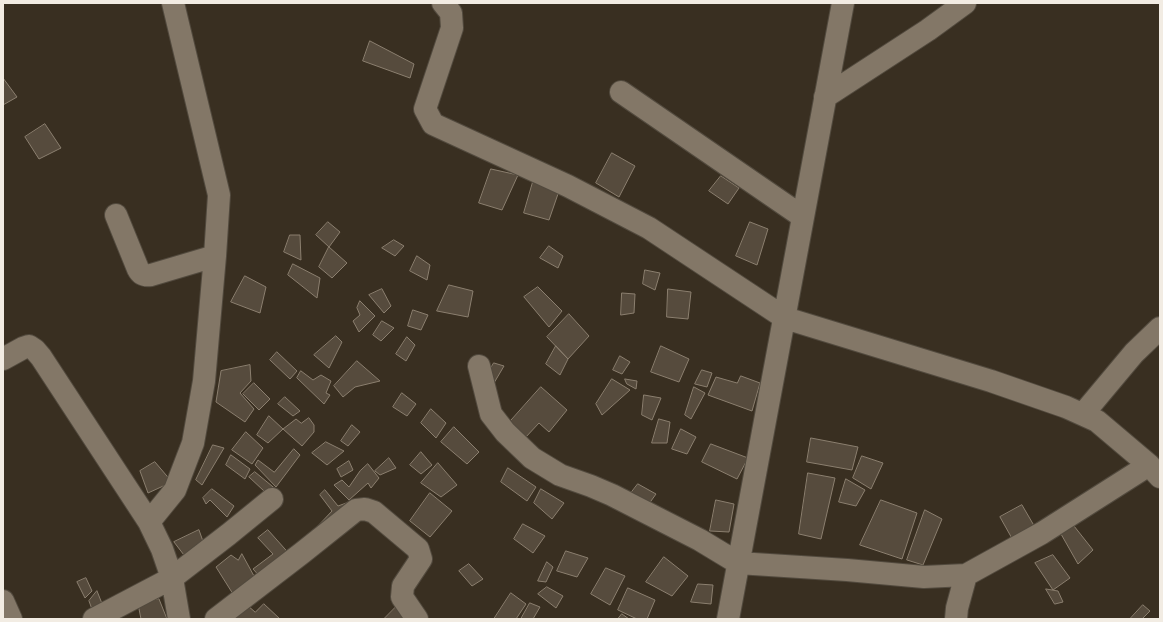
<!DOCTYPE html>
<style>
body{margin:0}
#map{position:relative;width:1163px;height:622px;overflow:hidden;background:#392f21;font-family:"Roboto Serif",serif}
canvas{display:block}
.frame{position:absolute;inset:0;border:4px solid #f2ece3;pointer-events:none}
</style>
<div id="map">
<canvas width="1163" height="622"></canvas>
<div class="frame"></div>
</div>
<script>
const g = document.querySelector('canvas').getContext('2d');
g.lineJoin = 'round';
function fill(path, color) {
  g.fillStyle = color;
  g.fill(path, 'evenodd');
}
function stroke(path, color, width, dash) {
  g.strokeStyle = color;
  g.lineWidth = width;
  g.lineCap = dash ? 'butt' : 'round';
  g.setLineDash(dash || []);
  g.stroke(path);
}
const building = new Path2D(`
 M370,41L414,64L410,78L363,61Z
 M3,78L17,97L3,105Z
 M45,124L61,148L39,159L25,137Z
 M612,153L635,166L619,197L596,183Z
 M491,169L518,175L502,210L479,203Z
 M721,176L739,188L728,204L709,191Z
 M533,182L559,191L549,220L524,213Z
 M328,222L340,232L329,247L316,235Z
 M750,222L768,229L757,265L736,256Z
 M290,235H300L301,260L284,252Z
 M394,240L404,246L395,256L382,248Z
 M549,246L563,256L558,268L540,258Z
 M329,247L347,263L332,278L319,267Z
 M417,256L430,265L427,280L410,271Z
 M293,264L320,278L317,298L288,275Z
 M645,270L660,273L655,290L643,284Z
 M245,276L266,287L260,313L231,302Z
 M449,285L473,291L468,317L437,311Z
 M538,287L562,311L549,327L524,297Z
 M382,289L391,306L384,313L369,295Z
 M668,289L691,292L688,319L667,317Z
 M622,293L635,294L634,313L621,315Z
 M360,301L375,316L359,332L353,321L360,315L357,308Z
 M413,310L428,315L421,330L408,326Z
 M569,314L589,336L568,359L547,337Z
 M382,321L394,328L381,341L373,335Z
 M336,336L342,342L329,368L314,355Z
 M407,337L415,345L406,361L396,354Z
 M556,346L568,359L560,375L546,364Z
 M661,346L689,359L679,382L651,372Z
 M277,352L297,371L290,379L270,360Z
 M620,356L630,362L622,374L613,370Z
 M357,361L380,381L355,387L343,397L334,386Z
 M494,363L504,366L494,383L485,378Z
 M250,365L251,381L240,393L254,409L245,422L216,402L221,371Z
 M702,370L712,373L707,387L695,384Z
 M301,371L313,380L321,375L331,381L326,393L330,395L324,404L297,378Z
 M741,376L760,383L752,411L708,395L716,377L737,383Z
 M612,379L630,390L602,415L596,404Z
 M625,379L637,381L636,389L627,384Z
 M254,383L270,399L259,410L243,394Z
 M541,387L567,410L549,432L539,423L525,438L508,424Z
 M694,387L705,393L691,419L685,415Z
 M402,393L416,404L407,416L393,407Z
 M644,395L661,398L652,420L642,415Z
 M285,397L300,411L293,416L278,404Z
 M431,409L446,423L436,438L421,423Z
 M269,416L283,429L268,443L257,435Z
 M309,418L314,425V432L302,446L283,429L296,419L301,423Z
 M659,419L670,422L667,443H652Z
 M352,425L360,432L348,446L341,441Z
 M454,427L479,452L467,464L441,442Z
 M681,429L696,437L687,454L672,449Z
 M246,432L263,448L252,464L232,450Z
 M811,438L858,447L852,470L807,462Z
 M326,442L344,451L327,465L312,453Z
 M711,444L748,458L737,479L702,462Z
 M213,445L224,448L202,485L196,480Z
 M294,449L300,455L276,487L255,465L258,460L274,472Z
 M421,452L432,465L421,474L410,465Z
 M231,455L250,469L245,479L226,465Z
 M862,456L883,463L871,489L853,478Z
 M389,458L396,468L380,475L375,471Z
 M349,461L353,470L341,477L337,469Z
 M155,462L172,482L148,493L140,471Z
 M438,463L457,485L441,497L421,483Z
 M368,464L379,478L371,488L368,483L349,500L334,485L342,480L349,487L360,471Z
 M508,468L536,487L527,501L501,482Z
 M255,472L278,491H264L249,477Z
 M808,473L835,478L821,539L799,534Z
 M846,479L865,490L856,506L839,502Z
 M638,484L656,494L646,508L628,497Z
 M212,489L234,506L227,517L210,500L206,504L203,498Z
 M541,489L564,503L552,519L534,503Z
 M325,490L338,506L349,502L301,544L332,511L320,495Z
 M430,493L452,511L430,537L410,521Z
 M716,500L734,504L729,532L710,531Z
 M881,500L917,513L902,559L860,545Z
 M1022,505L1036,529L1014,542L1000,517Z
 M925,510L942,519L923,565L907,560Z
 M523,524L545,536L533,553L514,539Z
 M1074,526L1093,550L1078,564L1061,534Z
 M199,530L205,547L187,559L174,542Z
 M268,530L293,558L263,580L253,569L273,554L258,538Z
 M566,551L588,558L577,577L557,571Z
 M242,554L254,576L233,594L216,567L231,555L238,560Z
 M1053,555L1070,578L1053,590L1035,563Z
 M664,557L688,576L672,596L646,582Z
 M547,562L553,567L546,582L538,581Z
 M469,564L483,579L472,586L459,571Z
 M606,568L625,576L610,605L591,594Z
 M86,578L92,591L85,598L77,582Z
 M698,584L713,585L711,604L691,602Z
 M547,587L563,596L556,608L538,594Z
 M628,588L655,600L647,619H637L618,610Z
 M1046,589L1058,591L1063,602L1055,604Z
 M97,591L103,606L93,612L89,601Z
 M511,593L526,604L516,619H494Z
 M159,599L167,619H141L138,604Z
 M530,603L540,607L533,619H521Z
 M264,604L280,619H237L235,618L247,605L255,612Z
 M1143,605L1150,611L1142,619H1130Z
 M397,606L409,619H384Z
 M622,614L629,619H618Z`);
fill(building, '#564b3d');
stroke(building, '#8b7f6f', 1);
const minor = new Path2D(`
 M443,3L451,13L452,28L425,109L433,124L568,186L649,228L785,318L991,381L1066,407L1097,421L1149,465L1160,477
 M621,92L803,217
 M825,97L928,30L965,3
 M116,215L138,269C141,275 144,276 151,275L215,256
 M3,359L23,348L29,346L35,350L41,357L149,522L162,549L172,578L179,619
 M479,366L491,414L505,432L532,458L560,475L591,486L612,495L700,540L738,563L847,570L924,577L966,575L1042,533L1149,465
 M1083,414L1134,353L1160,328
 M149,522L175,490L193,443L204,381L215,256L219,195L173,3
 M3,601L11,619
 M94,619L172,578L229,534L272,499
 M216,619L302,553L356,510L365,509L374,512L418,549L421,559L403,586L402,597L417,619
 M728,619L843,3
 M956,619L957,608L966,575`);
stroke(minor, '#524a3e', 24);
stroke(minor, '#837767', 22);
</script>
